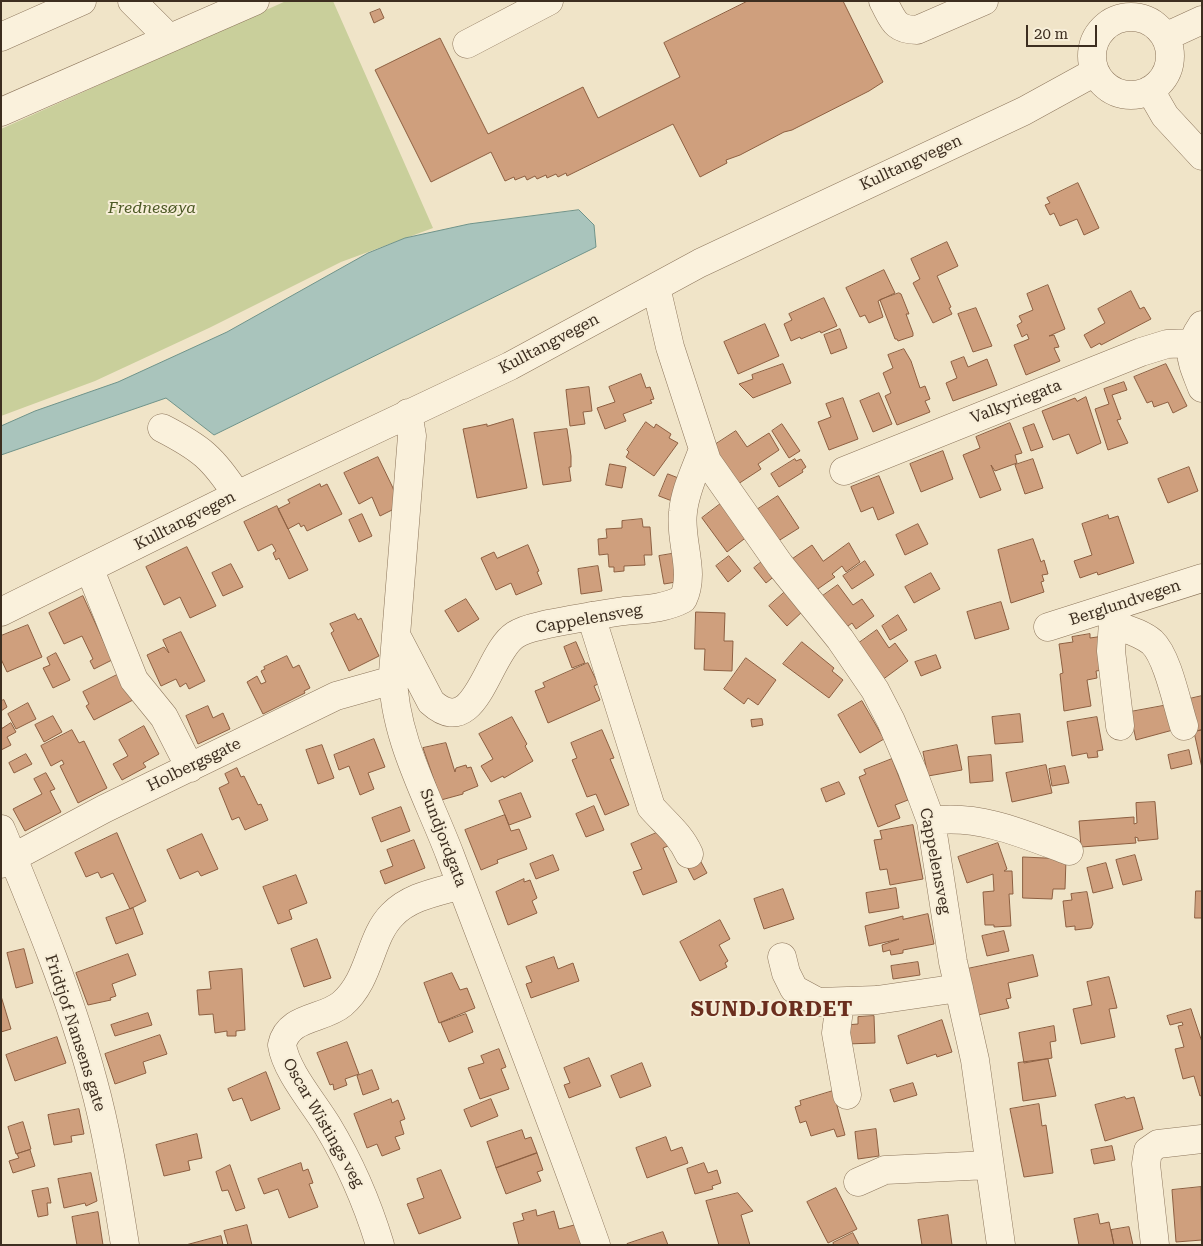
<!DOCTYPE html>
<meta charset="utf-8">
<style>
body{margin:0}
#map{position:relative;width:1203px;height:1246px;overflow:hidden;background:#f0e4c8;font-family:"Roboto Serif",serif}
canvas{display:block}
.frame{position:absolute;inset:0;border:2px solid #3d2e20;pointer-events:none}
.scale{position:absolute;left:1026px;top:25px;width:71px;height:22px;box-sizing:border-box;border:2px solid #3d2e20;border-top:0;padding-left:6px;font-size:15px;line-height:18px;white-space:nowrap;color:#3d2e20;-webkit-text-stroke:4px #f7eed8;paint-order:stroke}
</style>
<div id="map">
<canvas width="1203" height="1246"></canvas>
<div class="frame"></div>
<div class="scale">20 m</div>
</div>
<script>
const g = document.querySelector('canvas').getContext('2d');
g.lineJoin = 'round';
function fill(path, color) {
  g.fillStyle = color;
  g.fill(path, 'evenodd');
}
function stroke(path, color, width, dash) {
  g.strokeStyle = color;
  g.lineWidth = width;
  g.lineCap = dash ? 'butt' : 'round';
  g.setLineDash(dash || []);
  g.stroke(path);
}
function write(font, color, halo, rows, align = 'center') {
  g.font = font + ' "Roboto Serif",serif';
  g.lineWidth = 4;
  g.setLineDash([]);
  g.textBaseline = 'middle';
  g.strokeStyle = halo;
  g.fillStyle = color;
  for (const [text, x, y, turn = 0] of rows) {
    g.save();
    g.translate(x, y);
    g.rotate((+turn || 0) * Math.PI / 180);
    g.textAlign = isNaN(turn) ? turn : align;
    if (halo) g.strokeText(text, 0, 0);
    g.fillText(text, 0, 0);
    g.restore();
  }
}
fill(new Path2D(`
 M286,1H333L433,228L341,262L209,328L95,381L1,416V129Z`), '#c9cf9b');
const water = new Path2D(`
 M579,210L594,225L596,247L214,435L166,398L1,455V426L35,411L118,382L227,332L368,253L405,238L469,224Z`);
fill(water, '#a9c4bc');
stroke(water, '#6f938a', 1);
const building = new Path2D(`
 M748,1H843L883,82L869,91L792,130L784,132L740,155L726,160L727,163L700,177L673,124L567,176L566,173L558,177L556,174L547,178L546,175L537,179L535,176L527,180L525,176L515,180L514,177L505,181L491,152L431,182L375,70L440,38L488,134L583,87L598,118L680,77L664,43Z
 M380,9L384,18L374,23L370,13Z
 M1078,183L1099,228L1084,235L1077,219L1060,226L1054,213L1050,215L1045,205L1050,203L1047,198Z
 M947,242L958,266L937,276L951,307L949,308L952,314L933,323L913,283L920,279L911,259Z
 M884,270L895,293L878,301L883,317L869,323L865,315L860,317L846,288Z
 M1048,285L1065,329L1049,336L1054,335L1059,347L1054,348L1060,361L1026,375L1014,345L1029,339L1027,334L1022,337L1017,325L1022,322L1019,316L1033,310L1027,294Z
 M1131,291L1140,309L1144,307L1151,319L1101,345L1100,343L1091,348L1084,335L1105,323L1098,309Z
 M899,293L901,294L909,314H906L913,333V336L898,341L897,339H895L880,300Z
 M824,298L837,326L821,333L820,331L801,339L800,337L791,341L784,324L792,320L789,314Z
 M976,308L992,346L973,352L958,314Z
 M765,324L779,356L738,374L724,342Z
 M840,329L847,348L831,354L824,335Z
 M904,349L911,361L920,388L925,386L930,399L925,401L930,412L897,425L885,396L891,393L883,373L893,368L888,355Z
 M964,357L968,367L987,359L997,385L953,401L946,383L957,378L951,362Z
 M783,364L791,383L753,398L739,384L753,379L752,375Z
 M1166,364L1187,406L1173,413L1168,402L1154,407L1152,401L1147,403L1134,377Z
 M641,374L646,388L650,387L654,399L650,400L652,403L623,414L626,421L605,429L597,408L615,402L609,387Z
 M1124,382L1127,390L1112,395L1121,419L1117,420L1128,443L1108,450L1095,409L1109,404L1104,389Z
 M589,387L592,411L583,412L585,424L570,426L566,390Z
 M879,393L892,424L873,432L860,401Z
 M1086,397L1101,443L1077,454L1069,434L1053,440L1042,411L1075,398L1077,401Z
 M843,398L858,439L829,450L818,422L831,417L826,404Z
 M513,419L527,488L477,498L463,429L487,424V426Z
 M646,422L654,428L656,424L671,434L669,438L678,443L654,476L626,457L629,452L627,450Z
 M1010,423L1022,453L1015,455L1017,463L995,471L991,465L1001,490L980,498L963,455L980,448L976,437Z
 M782,424L800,451L789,458L772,431Z
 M1034,424L1043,447L1031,451L1023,428Z
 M567,429L571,456V467H569L571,481L543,485L534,433Z
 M736,431L747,447L769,433L779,450L758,464L761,469L738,484L713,446Z
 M943,451L953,479L921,492L910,464Z
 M378,457L393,488L398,507L380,516L372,497L359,504L344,473Z
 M795,459L796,461L801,459L806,467L802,470L803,472L779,487L771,474Z
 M1033,459L1043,488L1025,494L1015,465Z
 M610,464L626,467L622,488L606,485Z
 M1189,467L1198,491L1168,503L1158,479Z
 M668,474L681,479L672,501L659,496Z
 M879,476L894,513L878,520L873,507L861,512L851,487Z
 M320,484L321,487L327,484L342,514L307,531L304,525L301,527L299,523L288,529L278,509L290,503L288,500Z
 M778,496L799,528L775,543L755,511Z
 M723,502L748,536L727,552L702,518Z
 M277,506L308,570L289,579L279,558L276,560L273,553L276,551L272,544L258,551L244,522Z
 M362,514L372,536L359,542L349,520Z
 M1108,515L1109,519L1118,516L1134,563L1098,575L1097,572L1080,578L1074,561L1092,555L1082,524Z
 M642,519L643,527H650L652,555H644L645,565L624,566V571L614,572V567H609L608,554L599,555L598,539L607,538L606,529L622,528V521Z
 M918,524L928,544L905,555L896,535Z
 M1033,539L1041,562L1044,560L1048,574L1042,575L1044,581L1041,582L1044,592L1011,603L998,550Z
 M849,543L860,562L846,572L842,566L832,574L835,577L812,593L789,561L812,545L823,561Z
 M528,545L539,571L537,572L542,584L516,595L511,583L496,590L481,558L494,552L497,558Z
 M187,547L216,606L190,618L180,597L164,605L146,567Z
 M677,553L682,581L664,584L659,556Z
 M729,556L741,571L728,582L716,566Z
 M764,560L776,575L766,583L754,568Z
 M865,561L874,575L852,589L843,576Z
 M231,564L243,587L223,596L212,573Z
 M598,566L602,591L581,594L578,569Z
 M931,573L940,589L914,603L905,587Z
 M838,585L853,605L862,599L874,616L856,629L852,623L840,632L817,600Z
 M786,591L804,610L787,626L769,606Z
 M83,596L112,660L94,669L90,661L93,659L82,636L64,644L49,613Z
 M466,599L479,619L458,632L445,611Z
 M1001,602L1009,629L975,639L967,612Z
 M696,612L725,613L724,641H733L732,671L704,670L705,649H695Z
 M355,614L358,620L361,618L379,656L349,671L331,633L334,631L330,624Z
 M898,615L907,630L890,640L882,626Z
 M28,625L42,657L7,672L1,659V636Z
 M877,630L889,648L895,643L908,661L878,683L852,648Z
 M181,632L205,681L189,689L186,683L180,687L176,679L161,686L147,655L164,647L169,653L163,640Z
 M1090,634V638L1104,636L1109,669L1096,671L1097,678L1087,680L1091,706L1064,711L1060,674L1063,673L1059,644L1073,642L1072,637Z
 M576,642L585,663L572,668L564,647Z
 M802,642L834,668L832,671L843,680L829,698L783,664Z
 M56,653L70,680L53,688L43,668L50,665L47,658Z
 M936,655L941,668L921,676L915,662Z
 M287,656L293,668L299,665L310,688L304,691L305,693L263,714L247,682L257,676L261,684L266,682L261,671L265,669L264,667Z
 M746,658L776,680L758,705L748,698L744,704L724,689Z
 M588,663L598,684L594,686L600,700L548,723L535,691L545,687L543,683Z
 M119,674L133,700L94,720L86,706L89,704L83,692Z
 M1202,696V730L1196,731L1189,699Z
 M4,700L7,707L1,711V701Z
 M862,701L884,739L860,753L838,715Z
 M28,703L36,719L16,729L8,714Z
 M1168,705L1173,730L1136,740L1130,712Z
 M208,706L213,718L223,713L230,729L198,744L186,716Z
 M1020,714L1023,742L995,744L992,717Z
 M53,716L62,732L44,742L35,725Z
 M512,717L527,744L525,746L533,761L504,778L503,776L491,782L481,766L493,759L479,734Z
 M1097,717L1103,750L1097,751L1098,757L1088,758L1087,753L1072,756L1067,722Z
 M762,719L763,725L752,727L751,720Z
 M11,723L16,732L7,737L11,745L1,750V726L2,728Z
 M144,726L159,754L143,763L146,767L122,780L113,764L128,756L119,740Z
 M72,730L79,743L84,741L107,788L78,803L60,766L64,764L62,760L51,766L41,746Z
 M602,730L614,758L610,759L629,805L605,815L596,794L587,797L572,760L577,758L571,743Z
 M1202,730V768L1194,732Z
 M374,739L385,767L368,773L374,789L360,795L349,766L339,770L334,755Z
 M446,743L455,772L456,768L466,765L467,768L471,767L478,786L463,792V794L441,800L423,748Z
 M322,745L334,778L318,784L306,750Z
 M957,745L962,770L928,776L923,752Z
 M1189,750L1192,764L1171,769L1168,755Z
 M26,754L32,764L14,773L9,763Z
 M991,755L993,781L970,783L968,757Z
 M892,759L908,800L895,805L900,818L878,827L859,777L866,774L864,770Z
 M1046,765L1052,793L1012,802L1006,773Z
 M1065,766L1069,783L1052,786L1049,769Z
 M237,768L241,777L244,776L258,805L261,804L268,820L245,830L239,817L232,820L219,788L229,783L225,774Z
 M46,773L55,789L50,791L61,812L25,831L13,809L42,794L34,779Z
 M839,782L845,794L826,802L821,789Z
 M521,793L531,817L509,825L499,801Z
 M1155,802L1158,839L1138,841V838L1135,837L1136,843L1081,847L1079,821L1134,817V824L1137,823L1136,803Z
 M594,806L604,830L586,837L576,814Z
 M401,807L410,831L381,842L372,818Z
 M505,815L511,831L519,829L527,849L497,860L498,863L481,870L465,830Z
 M913,825L923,879L890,885L887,869L880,870L874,840L882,839L880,831Z
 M661,831L668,846L663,848L677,882L643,895L633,872L642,869L631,844Z
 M117,833L146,901L130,909L113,873L101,878L98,872L86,877L75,853Z
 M202,834L218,869L201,876L198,871L180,879L167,850Z
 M414,840L425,868L385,884L380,871L393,866L387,850Z
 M998,843L1007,869L1004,871H1012L1013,894H1009L1011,926L994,927V925H985L983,892L994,891L993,874L967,883L958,857Z
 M695,851L707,873L694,880L682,857Z
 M553,855L559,870L536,879L530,864Z
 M1135,855L1142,880L1123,885L1116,860Z
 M1023,857L1066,859L1065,889H1053L1052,899L1023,898Z
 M1106,863L1113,888L1093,893L1087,868Z
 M296,875L307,903L289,910L292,919L278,924L263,887Z
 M524,879V882L530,880L537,898L532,901L537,913L508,925L496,892Z
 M896,888L899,908L869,913L866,893Z
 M783,889L794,919L764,929L754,899Z
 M1196,891H1202V918H1195Z
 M1087,892L1093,924L1091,928L1075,930V926L1066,927L1063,901L1072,900L1071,894Z
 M133,908L143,934L116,944L106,918Z
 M928,914L934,944L903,950V953L891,955L890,950L883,952L882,945L899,939L869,946L865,926L903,916V919Z
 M720,920L730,939L719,945L728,961L725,963L727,967L700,981L680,942Z
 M1004,931L1009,951L987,956L982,936Z
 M317,939L331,978L304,987L291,949Z
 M24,949L33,983L16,988L7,953Z
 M128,954L136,975L112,984L116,996L110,998L111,1000L88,1005L76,973Z
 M1033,955L1038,976L1008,983L1011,998L1006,999L1009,1008L978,1015L967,969Z
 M554,957L558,969L573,963L579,981L531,998L526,984L532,982L526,967Z
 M918,962L920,975L893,979L891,966Z
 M242,969L245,1030L236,1031V1036H227V1031L215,1033L213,1014L199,1015L197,990L211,989L209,972Z
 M452,973L460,990L467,988L475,1008L439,1023L424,983Z
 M1109,977L1117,1008L1109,1009L1115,1037L1081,1044L1073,1009L1092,1005L1087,982Z
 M1,996L11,1029L1,1032Z
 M1191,1009L1202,1042V1095L1200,1096L1194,1076L1183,1079L1175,1049L1184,1047L1178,1026L1183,1025L1182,1022L1170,1025L1167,1016Z
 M148,1013L152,1025L115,1036L111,1025Z
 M466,1014L473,1032L449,1042L441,1023Z
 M874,1016L875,1043L847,1044L846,1025L858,1024V1017Z
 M942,1020L952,1052L937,1057L936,1054L907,1064L898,1036Z
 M1054,1026L1056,1041L1050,1042L1052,1058L1024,1063L1019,1033Z
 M160,1035L167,1054L143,1062L146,1073L115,1084L105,1054Z
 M57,1037L66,1063L15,1081L6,1055Z
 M347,1042L359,1074L345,1079L347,1085L334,1090L333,1084L330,1085L317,1053Z
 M499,1049L506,1067L501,1069L509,1089L480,1099L468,1068L484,1063L481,1056Z
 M589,1058L601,1086L569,1098L564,1085L570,1083L564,1068Z
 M1048,1059L1056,1096L1023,1101L1018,1063Z
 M642,1063L651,1086L620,1098L611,1076Z
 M372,1070L379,1089L363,1095L357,1076Z
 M266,1072L280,1109L251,1121L242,1098L233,1101L228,1089Z
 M913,1083L917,1095L894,1102L890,1090Z
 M833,1091L845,1135L837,1137L834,1129L811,1136L806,1121L800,1123L795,1107L801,1105L800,1101Z
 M1125,1097L1126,1099L1134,1097L1143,1129L1105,1141L1095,1105Z
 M391,1099L392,1103L398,1100L405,1119L400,1121L404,1134L395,1137L400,1149L382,1156L377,1144L367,1148L354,1114Z
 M491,1099L498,1116L471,1127L464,1110Z
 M1039,1104L1042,1126L1046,1125L1053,1173L1024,1177L1010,1109Z
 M79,1109L84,1134L71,1136L72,1142L54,1145L48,1115Z
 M23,1122L31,1149L16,1154L8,1127Z
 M876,1129L879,1156L858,1159L855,1132Z
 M522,1130L525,1139L531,1137L537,1153L496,1168L487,1142Z
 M197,1134L202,1158L188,1161L190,1170L164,1176L156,1145Z
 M666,1137L671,1151L682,1147L688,1163L647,1178L636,1148Z
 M1112,1146L1115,1160L1094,1164L1091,1150Z
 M30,1150L35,1166L13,1173L9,1161L19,1158L17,1154Z
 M537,1153L543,1170L537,1172L541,1181L506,1194L496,1168Z
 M301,1163L303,1171L308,1169L313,1183L309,1184L318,1207L289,1218L278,1189L264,1194L258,1179Z
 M704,1163L708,1173L717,1170L721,1183L712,1186L713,1189L695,1194L687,1169Z
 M230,1165L245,1208L236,1211L228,1190L222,1191L216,1172Z
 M441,1170L461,1218L419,1234L407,1204L424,1198L417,1179Z
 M91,1173L97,1201L86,1206L85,1203L64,1208L58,1179Z
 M1201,1187L1202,1240L1176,1242L1172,1190Z
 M48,1188L51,1203H47L48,1215L38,1217L32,1191Z
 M836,1188L857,1229L828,1243L807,1202Z
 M738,1193L753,1211L741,1215L750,1245H719L706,1201Z
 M536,1210L537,1216L554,1211L559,1229L578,1224L583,1245H519L513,1223L524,1220L522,1214Z
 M98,1212L103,1245H77L72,1217Z
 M1098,1214L1100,1224L1109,1222L1114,1245H1079L1074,1219Z
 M948,1215L952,1245H922L918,1220Z
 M247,1225L252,1245H228L224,1231Z
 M1129,1227L1133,1245H1114L1111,1230Z
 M663,1232L668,1245H627V1244Z
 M853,1233L859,1245H834L833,1243Z
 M221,1236L223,1245H186Z`);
fill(building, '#cf9f7d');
stroke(building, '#8d5f41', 1);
const minor = new Path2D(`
 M132,1L169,38
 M883,1C893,19 894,30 917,30L984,1
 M1092 56a39 39 0 1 1 78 0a39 39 0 1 1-78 0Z
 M1,37L82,1
 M1165,37L1202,20
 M467,44L549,1
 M1150,90L1165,116L1202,156
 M1,112L255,1
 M656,287L670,347L707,461L780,565L840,639L875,690L891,721L912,770L931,821L953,962L975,1060L1001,1245
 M1202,325C1184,351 1192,361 1202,388
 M408,413L412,436L393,673C393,736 428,797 450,855C499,985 550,1114 596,1245
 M162,428C201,448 213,458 237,495
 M844,471L1141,352L1167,344L1191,343
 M90,570L134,680L164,717L190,768
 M1114,608L1111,651L1120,726
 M1,612L237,495L510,366L700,263L1024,111L1095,72
 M591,616L651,807C665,823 680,834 689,854
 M1113,624C1126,629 1141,633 1152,642C1168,657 1177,705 1184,726
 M1048,627L1202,578
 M396,635L431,702C476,743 487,653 515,635C525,628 537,627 548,624C573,619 598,615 624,611C644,609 664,609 683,599C696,572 679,540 683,512C685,490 696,469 703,449
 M931,821C979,814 1024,834 1069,851
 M1,829C35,911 70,995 93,1081C108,1135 116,1190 125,1245
 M1,864L104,809L336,696L393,680
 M782,957L786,973L794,989L818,1002L877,1000L959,988
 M840,1002L836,1033L847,1095
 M858,1182L885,1170L989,1165
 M380,1245C367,1202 350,1163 327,1125C313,1102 286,1071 282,1045C288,1016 323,1020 342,1004C371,979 369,938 392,915C410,896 438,892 461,885
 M1155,1245L1146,1164L1148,1151L1158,1144L1202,1139`);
stroke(minor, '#8d765c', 29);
stroke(minor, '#faf1dc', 28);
write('16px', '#3d2e20', '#f7eed8', [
 ["Kulltangvegen",911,163,-25],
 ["Kulltangvegen",549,344,-28],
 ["Valkyriegata",1016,402,-21],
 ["Kulltangvegen",185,521,-27],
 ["Berglundvegen",1125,603,-18],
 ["Cappelensveg",589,619,-10],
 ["Holbergsgate",194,765,-26],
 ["Sundjordgata",443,838,69],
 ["Cappelensveg",935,861,79],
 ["Fridtjof Nansens gate",75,1033,72],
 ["Oscar Wistings veg",323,1123,60]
]);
write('italic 16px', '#4d5a26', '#f7eed8', [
 ["Frednesøya",152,208]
]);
g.letterSpacing = '1px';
write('bold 21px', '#6b2e1e', '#f7eed8', [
 ["SUNDJORDET",772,1010]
]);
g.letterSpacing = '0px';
</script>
